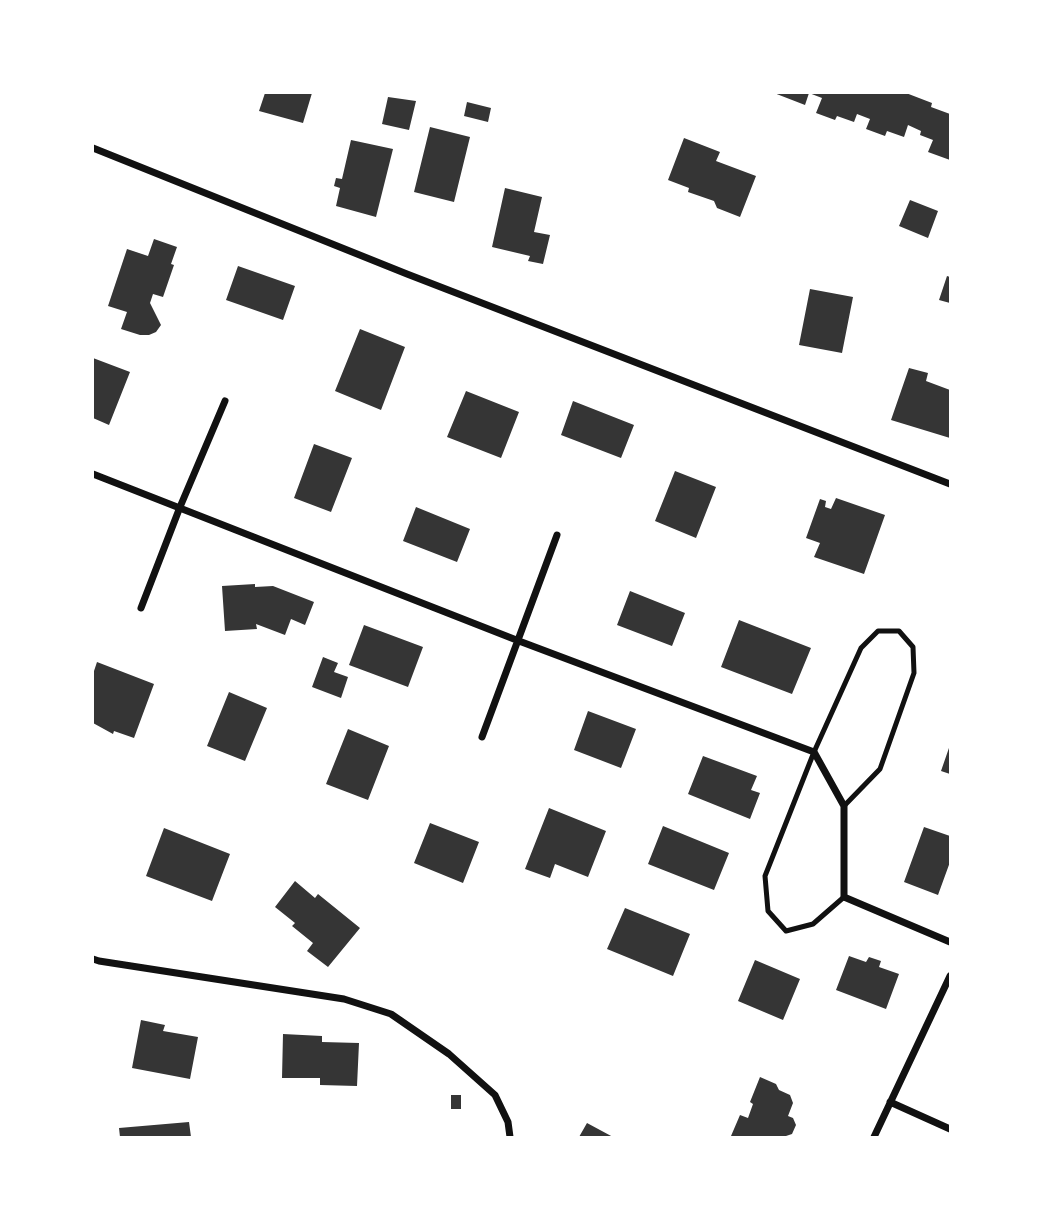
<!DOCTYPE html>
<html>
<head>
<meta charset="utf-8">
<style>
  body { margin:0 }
  #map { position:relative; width:1043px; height:1230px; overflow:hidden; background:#fff; font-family:"Alegreya Sans",sans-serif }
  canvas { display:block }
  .frame { position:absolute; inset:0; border:94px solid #fff; pointer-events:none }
</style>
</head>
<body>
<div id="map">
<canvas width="1043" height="1230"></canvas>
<div class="frame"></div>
</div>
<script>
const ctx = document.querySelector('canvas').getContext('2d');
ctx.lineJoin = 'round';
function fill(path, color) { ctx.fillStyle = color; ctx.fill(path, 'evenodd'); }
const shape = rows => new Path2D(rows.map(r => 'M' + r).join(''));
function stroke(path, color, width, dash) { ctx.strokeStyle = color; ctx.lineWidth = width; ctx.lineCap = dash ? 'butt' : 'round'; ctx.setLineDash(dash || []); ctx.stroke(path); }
fill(shape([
  [265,93,312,93,303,123,259,111],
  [774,93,809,93,805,105],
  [809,93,906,93,932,103,931,107,950,114,950,160,928,152,933,140,920,135,921,131,908,125,904,137,887,131,885,136,866,129,870,119,857,114,854,122,837,116,835,120,816,113,822,98],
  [388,97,416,101,409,130,382,124],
  [467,102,491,108,488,122,464,116],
  [430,127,470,137,454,202,414,192],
  [684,138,720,152,716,161,756,176,740,217,717,208,714,201,688,192,689,188,668,180],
  [351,140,393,149,376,217,336,206,340,188,334,186,336,178,342,179],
  [505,188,542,197,534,232,550,235,543,264,528,261,530,256,492,247],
  [910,200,938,211,928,238,899,226],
  [154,239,177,247,171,264,174,265,163,297,153,294,150,303,161,325,156,332,149,335,140,335,121,329,127,312,108,306,127,249,148,256],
  [238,266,295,286,283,320,226,300],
  [947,276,950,277,950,303,939,300],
  [810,289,853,297,842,353,799,345],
  [360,329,405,347,381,410,335,391],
  [93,358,130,372,109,425,93,418],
  [909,368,928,373,926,381,950,390,950,438,891,420],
  [466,391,519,412,501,458,447,437],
  [573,401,634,425,621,458,561,435],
  [314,444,352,458,331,512,294,498],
  [675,471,716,487,696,538,655,521],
  [836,498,885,515,864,574,814,557,820,543,806,538,820,499,826,501,825,507,831,509],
  [416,507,470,529,457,562,403,541],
  [255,584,255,587,273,586,314,602,305,625,291,619,285,635,256,624,257,629,225,631,222,586],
  [630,591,685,613,672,646,617,625],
  [739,620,811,648,792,694,721,667],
  [364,625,423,647,408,687,349,665],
  [323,657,338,663,334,672,348,677,341,698,312,687],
  [97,662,154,684,134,738,114,731,113,734,93,723,93,674],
  [229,692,267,708,245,761,207,746],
  [588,711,636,729,621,768,574,750],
  [348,729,389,746,368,800,326,784],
  [950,745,950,774,941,771],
  [703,756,757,776,751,790,760,793,750,819,688,794],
  [549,808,606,831,588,877,555,864,550,878,525,869],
  [430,823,479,842,463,883,414,863],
  [663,826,729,853,714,890,648,864],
  [924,827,950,836,950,862,938,895,904,882],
  [164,828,230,854,212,901,146,876],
  [295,881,315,898,318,894,360,928,328,967,307,951,313,943,292,926,295,923,275,907],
  [625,908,690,934,673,976,607,949],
  [849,956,866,962,869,957,881,961,879,967,899,974,886,1009,836,990],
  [755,960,800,979,783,1020,738,1001],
  [141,1020,165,1025,163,1031,198,1037,190,1079,132,1068],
  [283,1034,322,1036,322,1042,359,1043,357,1086,320,1085,320,1078,282,1078],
  [760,1077,776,1084,779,1090,790,1095,793,1103,788,1116,793,1118,796,1125,792,1134,783,1137,731,1136,740,1115,748,1118,753,1104,750,1102],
  [451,1095,461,1095,461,1109,451,1109],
  [189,1122,191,1137,120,1137,119,1128],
  [587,1123,613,1137,579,1137]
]), '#353535');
stroke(shape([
  [844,806,880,769,914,673,913,647,899,631,878,631,861,648,814,752,765,876,768,911,786,931,813,924,844,897]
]), '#111', 5);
stroke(shape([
  [93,148,407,274,950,484],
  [93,474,519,641,814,752,844,806,844,897,950,942],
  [141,608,180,507,225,401],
  [482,737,557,535],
  [93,959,99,961,344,999,391,1014,449,1054,495,1095,508,1122,510,1137],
  [890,1102,950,1129],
  [874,1137,950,976]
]), '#111', 7);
</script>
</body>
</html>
